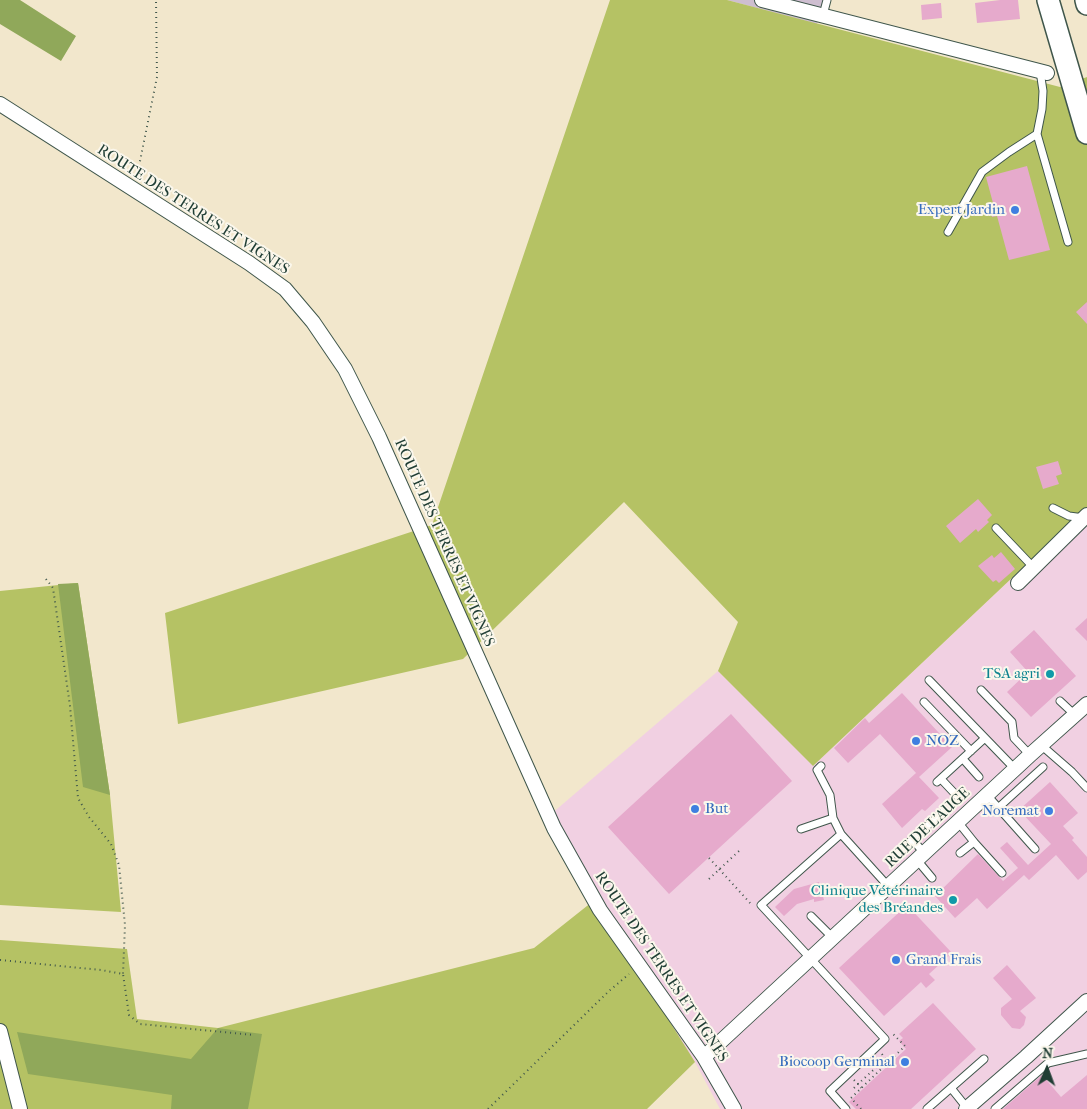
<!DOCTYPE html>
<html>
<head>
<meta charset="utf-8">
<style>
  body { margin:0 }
  #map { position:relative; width:1087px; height:1109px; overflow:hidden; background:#f2e7cc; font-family:"IM FELL French Canon",serif }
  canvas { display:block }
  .north { position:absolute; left:1022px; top:1044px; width:50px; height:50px; -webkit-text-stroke:4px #fbf7ec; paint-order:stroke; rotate:2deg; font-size:14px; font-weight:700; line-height:20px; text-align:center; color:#1f3d34 }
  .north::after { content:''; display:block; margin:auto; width:18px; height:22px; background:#1f3d34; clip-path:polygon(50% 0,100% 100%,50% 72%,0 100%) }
</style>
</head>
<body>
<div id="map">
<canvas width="1087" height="1109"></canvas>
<div class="north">N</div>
</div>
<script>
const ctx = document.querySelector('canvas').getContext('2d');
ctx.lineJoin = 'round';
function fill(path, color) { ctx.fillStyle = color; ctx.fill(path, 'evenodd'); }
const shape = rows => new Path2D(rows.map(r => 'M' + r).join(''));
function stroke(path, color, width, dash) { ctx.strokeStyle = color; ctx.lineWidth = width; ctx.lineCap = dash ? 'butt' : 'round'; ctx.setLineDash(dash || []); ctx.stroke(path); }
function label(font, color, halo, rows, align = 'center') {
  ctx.font = font + ' "IM FELL French Canon",serif'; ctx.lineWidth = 4; ctx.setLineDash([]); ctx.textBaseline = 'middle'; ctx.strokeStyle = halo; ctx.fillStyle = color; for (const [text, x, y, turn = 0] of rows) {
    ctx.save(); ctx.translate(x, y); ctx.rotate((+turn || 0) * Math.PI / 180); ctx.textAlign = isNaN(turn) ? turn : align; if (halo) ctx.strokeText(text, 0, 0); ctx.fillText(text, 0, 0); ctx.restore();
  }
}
fill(shape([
  [1087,507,1087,1109,720,1109,695,1062,592,902,543,821,718,671,814,765]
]), '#f1d0e2');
fill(shape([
  [727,0,824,0,817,24]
]), '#cebed0');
fill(shape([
  [610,0,727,0,1060,87,1087,77,1087,507,813,766,718,671,738,622,624,502,463,659,178,724,165,613,432,525],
  [78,583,110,795,121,912,0,905,0,591],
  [592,902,600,910,695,1062,647,1109,0,1109,0,940,127,949,137,1019,218,1028,534,948]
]), '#b5c264');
fill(shape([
  [0,0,20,0,76,36,61,61,0,24],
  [78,583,110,795,83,787,58,584],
  [218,1028,262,1034,248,1109,171,1109,172,1095,28,1074,17,1032,191,1059]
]), '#90a85a');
fill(shape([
  [1000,0,1018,0,1020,19,977,23,975,3],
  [941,3,942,18,922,20,921,5],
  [1027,166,1050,250,1009,260,997,216,992,217,989,204,993,203,986,177],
  [1087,302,1087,324,1076,312],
  [1058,461,1062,474,1056,476,1059,484,1043,489,1036,467],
  [978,499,992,515,987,520,989,522,978,532,976,529,960,543,946,526],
  [1001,552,1015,569,999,583,996,580,993,582,978,566,992,555,994,558],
  [1087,618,1087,641,1075,629],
  [1034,630,1076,676,1031,717,1007,692,1028,672,1010,652],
  [902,693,952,747,919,777,939,798,925,811,922,809,902,828,882,804,916,773,917,774,880,734,848,763,834,748,865,718,869,723],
  [731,714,792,781,669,894,608,827],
  [1050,782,1078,813,1063,826,1074,838,1072,840,1087,857,1087,872,1078,880,1056,855,1029,880,1024,875,987,909,977,898,955,918,935,896,978,854,1003,881,1018,868,1000,848,1007,842,1028,865,1051,844,1019,810],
  [819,882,824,900,814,902,814,899,797,904,784,916,775,907,794,889],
  [907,905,952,953,929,974,935,980,926,988,921,982,884,1016,839,968],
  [1007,965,1036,998,1020,1011,1026,1017,1024,1025,1020,1029,1012,1028,1001,1015,1001,1008,1012,999,993,978],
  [933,1003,976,1049,911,1109,856,1109,849,1102,906,1049,899,1041,903,1038,899,1034],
  [1042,1075,1061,1097,1087,1075,1087,1109,1003,1109]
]), '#e6aacc');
const service = shape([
  [823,15,827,0],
  [1040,71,1043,91,1042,109,1037,134,1068,242],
  [948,232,982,172,1009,152,1037,134],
  [1053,508,1069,516,1084,518],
  [996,528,1034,568],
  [929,680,1015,769],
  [981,690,1012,722,1014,738,1030,755],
  [1060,701,1075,715],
  [924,702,971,751],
  [1041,745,1072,772,1087,788],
  [963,759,979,777],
  [821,766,817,770,830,795,833,818,841,834,888,886],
  [941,779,958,797],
  [937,782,985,738],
  [987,795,1035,849],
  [998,808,1043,767],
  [958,822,974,842,960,853],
  [801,829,833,818],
  [841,834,761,905,885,1039,830,1091,846,1109],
  [912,839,924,853],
  [974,842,1002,873],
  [896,854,944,811],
  [917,860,932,878],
  [811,916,833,938],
  [951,1088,967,1108],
  [927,1109,984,1059],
  [995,1109,1048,1063,1087,1054]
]);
const minor = shape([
  [762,0,1047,73],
  [0,104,249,263,285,289,313,322,345,369,379,437,554,828,600,910,704,1057,734,1109],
  [1018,583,1087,515],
  [0,1031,20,1109],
  [704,1057,1030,755,1087,704],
  [966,1109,1026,1057,1087,1001]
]);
const primary = shape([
  [1048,0,1087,133],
  [1086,0,1087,4]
]);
stroke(service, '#3f564b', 9);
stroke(minor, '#3f564b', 16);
stroke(primary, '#3f564b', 24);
stroke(shape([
  [137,176,157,77,156,0],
  [46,579,53,588,70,706,78,798,89,817,111,844,119,865,125,925,123,974],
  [709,858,751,904],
  [709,879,740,850],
  [0,960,101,970,123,974,129,1015,140,1024,254,1035],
  [882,1054,888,1062],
  [854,1080,858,1084,882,1062,888,1062],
  [854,1088,858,1084,861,1088],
  [488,1109,609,991,629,974],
  [861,1109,851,1098,905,1046,892,1033]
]), '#3f564b', 2, [1, 4]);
stroke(service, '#fff', 7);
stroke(minor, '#fff', 14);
stroke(primary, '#fff', 21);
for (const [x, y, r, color] of [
  [1015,210,5,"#3f7fe0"],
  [1050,674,5,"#0f9aa8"],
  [916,741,5,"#3f7fe0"],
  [695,809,5,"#3f7fe0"],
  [1049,811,5,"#3f7fe0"],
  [953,900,5,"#0f9aa8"],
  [896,960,5,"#3f7fe0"],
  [905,1062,5,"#3f7fe0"]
]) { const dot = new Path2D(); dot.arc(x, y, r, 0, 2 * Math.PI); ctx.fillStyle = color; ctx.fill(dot); stroke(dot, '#fbf7ec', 2); }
label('15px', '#1f3d34', '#fbf7ec', [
  ["ROUTE DES TERRES ET VIGNES",193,210,33],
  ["ROUTE DES TERRES ET VIGNES",444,543,66],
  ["RUE DE L'AUGE",928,828,-43],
  ["ROUTE DES TERRES ET VIGNES",661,967,56]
]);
label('15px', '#366cbe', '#fbf7ec', [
  ["Expert Jardin",1005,210],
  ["NOZ",926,741,"left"],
  ["But",705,809,"left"],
  ["Noremat",1039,811],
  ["Grand Frais",906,960,"left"],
  ["Biocoop Germinal",895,1062]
], 'right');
label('15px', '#0d838f', '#fbf7ec', [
  ["TSA agri",1040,674],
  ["Clinique Vétérinaire",943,891],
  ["des Bréandes",943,908]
], 'right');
</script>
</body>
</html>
